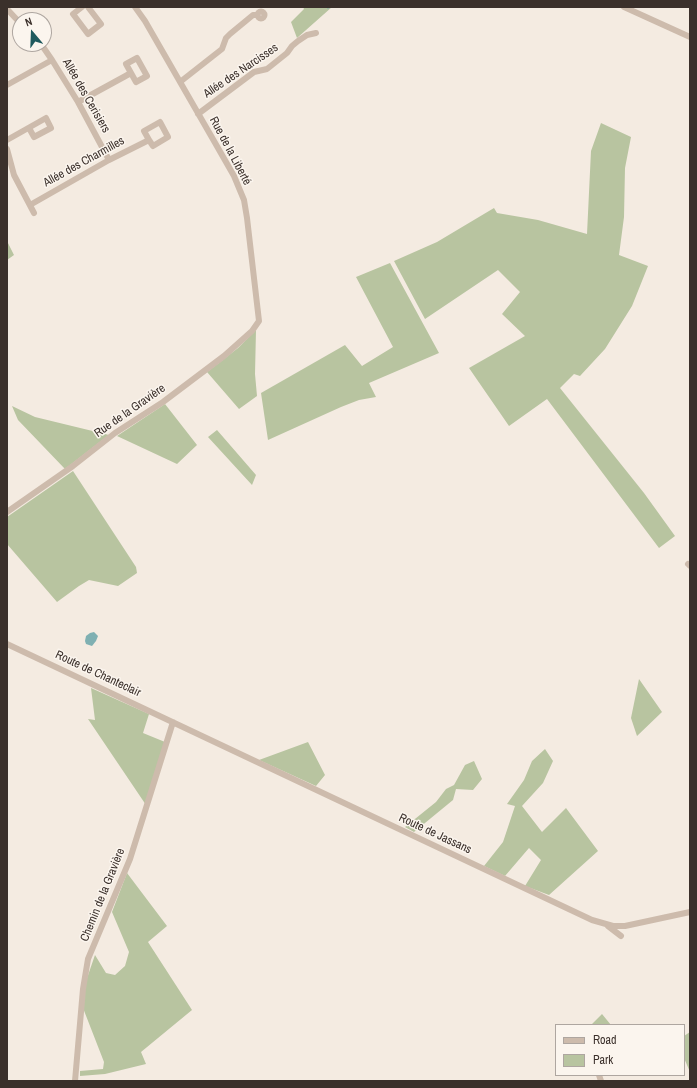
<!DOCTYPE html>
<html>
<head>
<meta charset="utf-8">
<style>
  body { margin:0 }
  #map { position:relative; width:697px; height:1088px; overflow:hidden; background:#f4ebe1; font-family:"Archivo Narrow",sans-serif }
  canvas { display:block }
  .frame { position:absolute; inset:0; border:8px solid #3b302b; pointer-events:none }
  .legend { position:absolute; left:555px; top:1024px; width:130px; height:52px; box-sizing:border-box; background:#fbf5ee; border:1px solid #aea6a0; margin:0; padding:5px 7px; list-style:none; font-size:12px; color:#3b302b }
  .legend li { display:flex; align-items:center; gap:8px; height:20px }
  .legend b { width:20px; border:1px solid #aea6a0 }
  .north { position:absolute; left:12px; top:12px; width:40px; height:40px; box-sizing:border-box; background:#fbf5ee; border:1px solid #aea6a0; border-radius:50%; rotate:341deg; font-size:11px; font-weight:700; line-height:16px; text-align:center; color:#3b302b }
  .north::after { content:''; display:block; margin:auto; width:14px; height:18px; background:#1f5a5e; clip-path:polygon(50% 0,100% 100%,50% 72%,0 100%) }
</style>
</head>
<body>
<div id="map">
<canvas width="697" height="1088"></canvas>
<div class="frame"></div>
<ul class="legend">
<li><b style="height:5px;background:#cdbbac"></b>Road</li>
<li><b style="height:11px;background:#b8c4a0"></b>Park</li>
</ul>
<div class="north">N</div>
</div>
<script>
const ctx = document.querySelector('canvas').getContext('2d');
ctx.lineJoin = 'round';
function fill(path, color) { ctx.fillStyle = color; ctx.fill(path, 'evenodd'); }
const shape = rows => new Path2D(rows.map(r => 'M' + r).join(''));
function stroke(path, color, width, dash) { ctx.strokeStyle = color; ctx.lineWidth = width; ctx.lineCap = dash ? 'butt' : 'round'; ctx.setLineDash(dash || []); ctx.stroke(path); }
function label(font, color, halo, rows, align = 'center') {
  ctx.font = font + ' "Archivo Narrow",sans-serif'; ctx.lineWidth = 3; ctx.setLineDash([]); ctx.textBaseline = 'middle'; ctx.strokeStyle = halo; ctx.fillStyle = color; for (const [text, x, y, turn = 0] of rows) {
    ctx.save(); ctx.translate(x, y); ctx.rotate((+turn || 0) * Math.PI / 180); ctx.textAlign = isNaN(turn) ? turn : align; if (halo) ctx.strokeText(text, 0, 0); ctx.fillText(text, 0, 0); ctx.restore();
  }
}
fill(shape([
  [303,7,332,7,297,38,291,22,304,9],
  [601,123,631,137,625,168,624,217,619,255,648,266,632,306,605,349,580,376,574,374,560,388,644,493,675,536,659,548,547,399,509,426,469,368,525,336,502,314,520,292,498,270,425,319,394,261,437,242,494,208,497,213,538,220,587,234,591,151],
  [7,241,14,255,7,260],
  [390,263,439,353,369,383,376,397,359,400,341,407,268,440,261,393,345,345,362,366,393,347,356,277],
  [256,330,255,374,257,396,239,409,207,372,238,348],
  [165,404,197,445,177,464,117,436],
  [12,406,35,417,109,435,65,469,18,420],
  [217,430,256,475,252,485,208,437],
  [73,471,136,567,137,573,118,586,89,580,79,586,57,602,7,544,7,517],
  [639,679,662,712,637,736,631,718],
  [91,688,149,714,143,733,165,742,146,805,88,719,95,720],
  [308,742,325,775,316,786,259,760],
  [545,749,553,761,543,783,522,806,542,832,566,808,598,851,549,895,525,886,541,860,529,848,505,876,484,866,503,842,515,806,507,804,524,780,532,761],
  [474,761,482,779,473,790,456,789,453,800,414,832,405,827,436,802,446,789,454,785,465,765],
  [127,873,167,926,148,942,192,1010,141,1052,146,1064,105,1074,80,1076,80,1071,103,1069,104,1062,83,1008,86,981,95,955,106,973,115,975,125,966,129,952,112,912],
  [602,1014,611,1025,591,1025],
  [690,1032,690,1072,684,1058,684,1036]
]), '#b8c4a0');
fill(shape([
  [94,632,98,636,96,641,92,646,86,644,85,641,86,636,90,633]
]), '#7fb0b2');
stroke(shape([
  [327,7,328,8]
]), '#7fb0b2', 1.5);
stroke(shape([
  [82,7,73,14,88,34,101,24,88,7],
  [624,7,690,37],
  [7,9,20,23],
  '257.5 15a3.5 3.5 0 1 1 7 0a3.5 3.5 0 1 1-7 0Z',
  [41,44,52,60,78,102,109,160],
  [180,82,222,49,226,38,230,34,253,15,257,15],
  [7,85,52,60],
  [78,102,131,73,136,82,147,76,137,58,126,64,131,73],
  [198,114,254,72,267,69,287,53,292,46,298,41,307,35,316,33],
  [7,140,46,118,51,128,34,137,29,128],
  [7,149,14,175,34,213],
  [30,205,109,160,149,140,144,131,160,122,168,137,153,146,149,140],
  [7,512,73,466,115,433,163,402,224,356,252,331,259,321,247,218,244,200,234,176,214,141,145,21,135,7],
  [688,564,690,566],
  [7,644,592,920,613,926,625,926,690,912],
  [608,926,621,936],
  [599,1075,601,1081],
  [75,1081,83,989,88,959,130,859,173,722]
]), '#cdbbac', 6);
label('12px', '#3b302b', '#fbf5ee', [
  ["Allée des Narcisses",241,71,-34],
  ["Allée des Cerisiers",86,96,60],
  ["Rue de la Liberté",230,151,62],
  ["Allée des Charmilles",84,162,-29],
  ["Rue de la Gravière",130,411,-35],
  ["Route de Chanteclair",98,674,25],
  ["Route de Jassans",435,834,25],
  ["Chemin de la Gravière",103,895,-68]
]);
</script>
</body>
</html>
